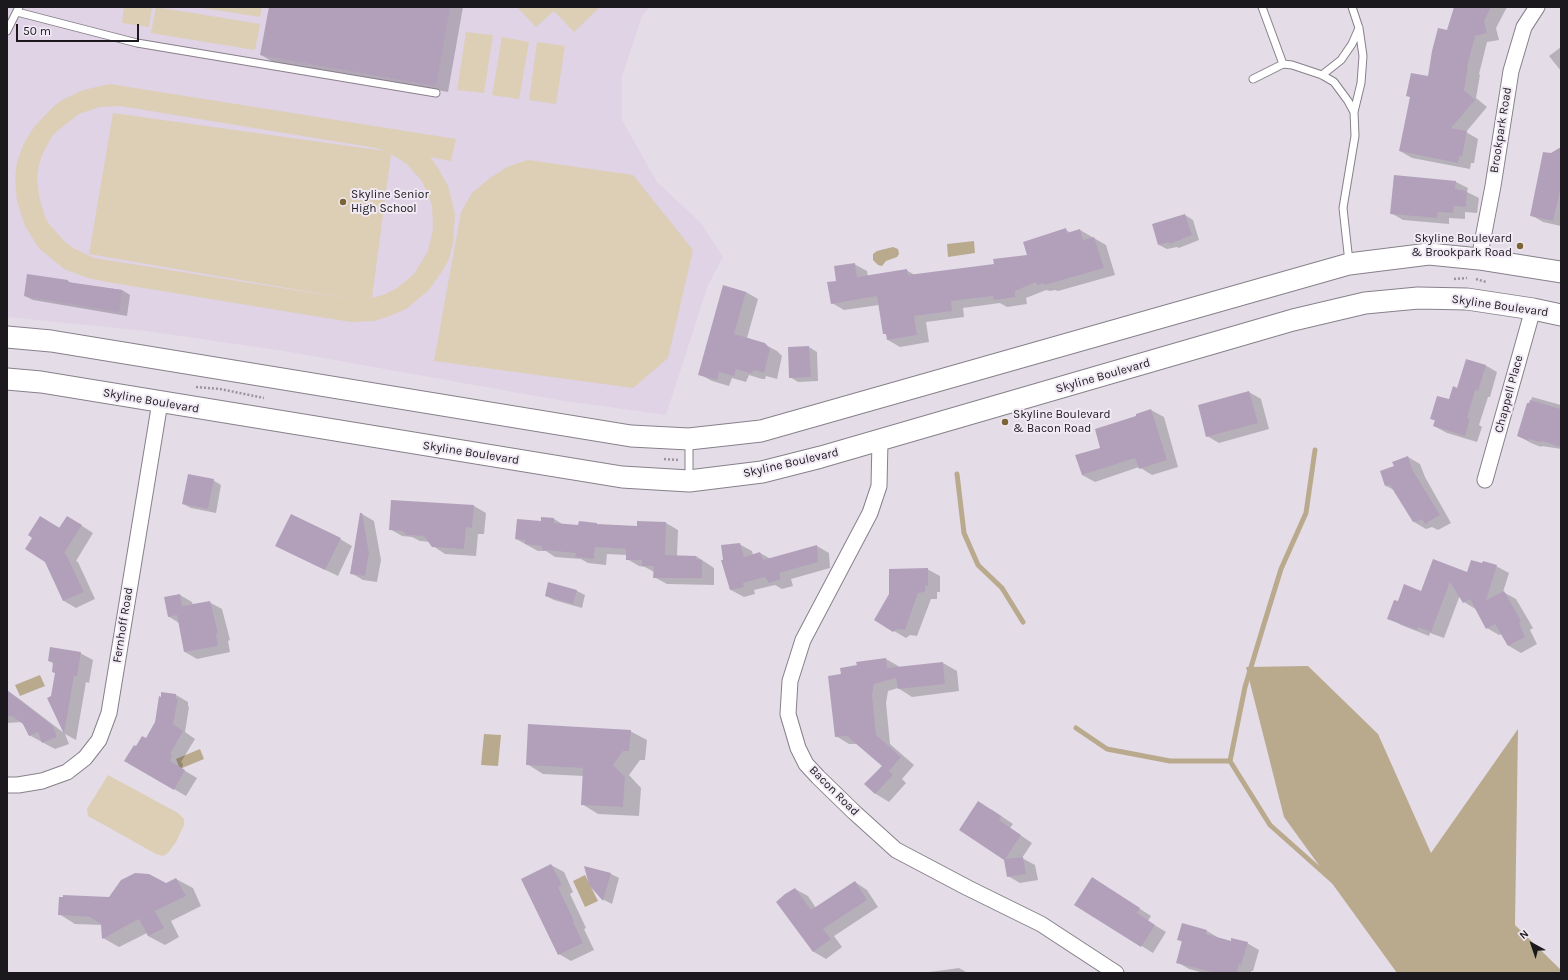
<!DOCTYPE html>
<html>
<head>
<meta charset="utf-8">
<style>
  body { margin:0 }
  #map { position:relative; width:1568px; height:980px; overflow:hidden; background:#e4dde8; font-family:Karla,sans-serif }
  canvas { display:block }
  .frame { position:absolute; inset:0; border:8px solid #1b191d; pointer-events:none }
  .north { position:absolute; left:1512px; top:924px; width:40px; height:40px; -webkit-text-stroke:3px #f1eaf5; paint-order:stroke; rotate:320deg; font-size:11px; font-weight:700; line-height:16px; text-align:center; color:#1b191d }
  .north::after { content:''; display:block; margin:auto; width:14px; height:18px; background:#1b191d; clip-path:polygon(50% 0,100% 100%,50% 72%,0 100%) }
  .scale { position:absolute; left:16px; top:24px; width:123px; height:18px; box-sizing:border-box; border:2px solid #1b191d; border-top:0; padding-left:5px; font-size:12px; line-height:14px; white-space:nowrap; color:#1b191d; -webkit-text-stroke:3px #f1eaf5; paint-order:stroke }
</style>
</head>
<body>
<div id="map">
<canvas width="1568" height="980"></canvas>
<div class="frame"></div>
<div class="north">N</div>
<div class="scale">50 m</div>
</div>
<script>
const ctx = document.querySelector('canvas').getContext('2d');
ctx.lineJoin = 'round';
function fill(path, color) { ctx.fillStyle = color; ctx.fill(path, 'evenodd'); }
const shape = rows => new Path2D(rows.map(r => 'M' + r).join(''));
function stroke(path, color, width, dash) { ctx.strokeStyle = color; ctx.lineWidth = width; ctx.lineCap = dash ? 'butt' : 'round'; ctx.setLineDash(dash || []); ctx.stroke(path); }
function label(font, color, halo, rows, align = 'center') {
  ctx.font = font + ' Karla,sans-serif'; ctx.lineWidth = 4; ctx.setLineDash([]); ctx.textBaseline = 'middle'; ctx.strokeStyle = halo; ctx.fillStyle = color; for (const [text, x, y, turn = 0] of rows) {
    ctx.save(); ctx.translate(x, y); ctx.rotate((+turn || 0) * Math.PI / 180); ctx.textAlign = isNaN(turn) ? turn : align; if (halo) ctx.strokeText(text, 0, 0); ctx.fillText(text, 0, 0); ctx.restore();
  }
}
fill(shape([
  [7,7,650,7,642,16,622,76,622,120,657,182,701,223,723,257,708,285,666,415,558,400,284,351,146,331,7,317]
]), '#dfd3e5');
fill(shape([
  [124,7,152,7,149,27,122,23],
  [156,7,260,24,255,50,151,33],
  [196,7,262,7,260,17],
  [517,7,600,7,574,32,554,11,536,27],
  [466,32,493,35,484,93,457,90],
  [502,37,529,42,519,99,492,95],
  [537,42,565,46,556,104,529,100],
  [110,84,456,139,451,161,430,157,438,168,448,186,455,214,453,243,449,259,443,270,428,291,406,309,390,316,374,321,351,322,107,282,88,278,64,269,47,255,38,247,25,226,17,201,15,179,17,162,24,143,34,127,54,106,62,100,83,90],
  [120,106,376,148,385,151,113,113,89,254,357,300,94,258,73,248,64,241,49,224,45,217,39,196,37,177,39,165,42,155,51,138,57,131,79,114,100,107],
  [391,154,407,164,421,180,425,188,432,205,433,229,428,251,414,274,397,288,383,295,372,298],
  [528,160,633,175,693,250,668,358,633,388,434,361,461,212,472,193,490,178,509,166],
  [108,775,178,813,184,819,184,825,176,842,168,853,163,856,156,854,88,816,87,809]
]), '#ddcfb6');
fill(shape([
  [1308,666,1378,734,1431,853,1518,729,1515,925,1561,970,1561,973,1397,973,1284,817,1246,667]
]), '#b9a98d');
fill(shape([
  [974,241,975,253,948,257,947,244],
  [893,247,898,249,899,254,897,257,886,261,882,266,878,265,873,260,873,254,877,251],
  [40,675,45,686,20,696,15,685],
  [484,734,501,735,498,766,481,765],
  [200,749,204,759,182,768,179,767,176,759],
  [585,875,598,901,585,907,573,881]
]), '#b9aa8e');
fill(shape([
  [270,7,463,7,448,92,273,62,261,55],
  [1455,7,1507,7,1496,28,1499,40,1487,42,1479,74,1480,75,1476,98,1487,107,1466,132,1478,139,1474,163,1471,163,1470,169,1412,158,1400,151,1448,32],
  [1561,47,1561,71,1549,56],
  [1561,151,1561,226,1543,222,1531,215,1551,154],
  [1395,177,1456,182,1468,188,1467,192,1479,198,1477,213,1465,212,1465,219,1449,218,1449,224,1403,220,1391,213],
  [1185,215,1193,220,1199,240,1179,248,1177,247,1167,249,1159,245],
  [1066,230,1071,233,1080,230,1106,245,1115,275,1058,291,1055,290,1050,291,1046,290,1026,298,1027,304,1007,307,1000,303,963,308,964,317,926,322,929,342,900,347,888,340,887,335,884,333,879,305,844,310,832,303,837,282,854,264,867,271,868,277,906,270,915,275,995,265,1029,256],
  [68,281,71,283,122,290,130,295,127,316,33,300,25,296],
  [724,286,746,292,758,299,747,338,764,344,777,351,782,356,777,379,766,376,765,379,762,379,749,375,746,382,732,378,729,386,712,381,699,374],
  [809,347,817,352,818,381,798,382,790,377,789,348],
  [1485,365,1497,372,1490,397,1488,397,1479,425,1482,427,1477,442,1447,433,1434,426,1436,421,1431,419,1449,401,1458,389],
  [1249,392,1261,399,1269,429,1219,443,1207,436],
  [1532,397,1561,405,1561,449,1542,446,1541,447,1531,443,1519,436],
  [1151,410,1164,417,1178,467,1152,475,1139,467,1095,482,1082,475,1102,448,1137,417],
  [1408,457,1420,464,1425,477,1451,523,1438,530,1432,527,1426,529,1414,522,1394,490,1386,486],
  [213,480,221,485,216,513,191,508,183,504],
  [474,506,486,513,484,534,478,534,476,556,445,554,433,546,430,542,420,541,412,537,402,536,390,529],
  [362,514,374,521,381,560,377,582,363,580,351,573],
  [41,517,60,528,79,524,93,533,76,561,78,562,95,599,76,608,64,601,34,538],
  [554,519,564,525,579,526,580,522,599,525,638,527,666,523,678,530,677,556,696,556,714,568,714,585,667,584,654,577,654,572,645,567,639,566,627,559,627,555,607,554,606,565,588,563,581,559,555,557,546,551,538,551,516,539,542,522],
  [340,539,352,546,338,576,276,546],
  [739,544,752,551,753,555,760,553,771,559,817,546,829,553,830,568,791,579,793,586,782,589,775,585,754,590,755,594,744,597,731,590,722,561],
  [1483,564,1496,566,1509,573,1503,592,1516,599,1533,628,1530,630,1537,644,1521,653,1509,646,1502,634,1499,635,1487,628,1477,610,1464,602,1460,595,1444,638,1430,633,1429,636,1401,625,1389,618,1398,603,1468,573],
  [927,569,940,576,940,592,937,592,937,599,931,599,917,636,910,635,906,638,894,631],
  [549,583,577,591,585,595,582,608,554,600,546,596],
  [180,595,192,602,193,605,209,602,222,609,230,640,228,641,230,652,197,659,185,652,179,623,168,616],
  [80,653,93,660,89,683,86,682,76,740,65,734,69,744,55,749,29,735,22,722,7,723,7,691,18,698,64,733,49,698,52,697,56,673,54,664,49,661],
  [886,659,900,667,943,663,957,671,959,691,912,697,898,688,888,691,886,703,890,744,914,765,902,779,906,783,889,802,876,794,866,784,883,765,858,744,849,744,836,736,842,675],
  [162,694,176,695,188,702,188,706,189,707,185,732,195,739,181,762,183,764,182,769,197,778,186,796,126,761,137,747,146,739,156,722],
  [630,731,647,740,645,760,640,760,629,775,641,788,639,816,598,814,582,804,584,776,543,774,527,764],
  [991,809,1013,824,1010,828,1032,843,1022,858,1035,865,1038,880,1020,883,1008,876,1005,859],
  [551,865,564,872,573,892,570,894,586,928,584,929,594,950,571,961,559,954],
  [611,874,619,878,612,904,604,900,590,885],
  [176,879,193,888,201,906,171,921,179,937,165,945,148,936,147,933,119,947,103,938,102,925,75,924,59,914,110,898,166,884],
  [855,882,867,890,878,907,834,936,842,947,826,959,814,952,778,902,795,889,808,896,816,908],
  [1103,885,1151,916,1148,921,1166,932,1153,953,1076,905],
  [1183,924,1207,931,1219,938,1231,942,1247,943,1259,950,1253,971,1251,971,1251,973,1204,973,1189,969,1177,962,1182,942,1178,939],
  [959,968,968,973,922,973]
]), '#0003');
stroke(shape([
  [957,474,964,533,978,565,1002,588,1023,622],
  [1076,728,1107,749,1170,761,1230,761,1270,825,1380,923,1456,973],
  [1230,761,1245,687,1264,624,1281,569,1306,513,1315,450],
  [1427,954,1435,940,1429,920,1458,888,1467,852,1485,820,1488,796]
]), '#b9aa8e', 5);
fill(shape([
  [269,7,450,7,436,86,260,55],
  [1454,7,1491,7,1484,21,1487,33,1475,36,1467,67,1468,67,1464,90,1475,100,1451,128,1467,131,1462,157,1459,156,1458,163,1399,151,1410,97,1406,96,1411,73,1428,76,1432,51,1438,28,1447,30],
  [1561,147,1561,186,1553,221,1530,216,1543,152,1551,153],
  [1394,175,1456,181,1455,189,1467,191,1466,207,1454,206,1453,213,1438,212,1437,218,1390,214],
  [1185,214,1192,235,1170,244,1169,242,1158,245,1152,224],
  [1066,228,1067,233,1080,229,1083,240,1094,237,1104,268,1045,285,1044,283,1037,285,1036,282,1015,291,1015,297,994,300,993,296,951,301,952,311,914,316,917,335,887,340,886,334,883,334,877,296,831,304,827,282,836,281,834,266,855,263,857,277,907,269,908,275,994,264,993,259,1027,255,1023,242],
  [27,274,68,280,68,282,122,290,119,312,24,296],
  [723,285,746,292,734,334,765,343,770,349,764,373,754,370,752,373,749,373,736,369,734,376,719,372,717,380,698,375],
  [809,346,811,377,789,378,788,347],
  [1466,359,1486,365,1478,391,1475,390,1467,418,1470,419,1465,436,1433,426,1435,420,1430,419,1437,396,1449,399,1453,386,1457,388],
  [1249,391,1258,423,1206,437,1198,405],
  [1530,400,1561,409,1561,447,1542,441,1539,442,1529,439,1529,441,1517,436,1527,403,1529,403],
  [1151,409,1167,460,1139,469,1135,458,1082,475,1075,455,1100,448,1095,429,1136,416,1136,414],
  [1408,456,1412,469,1440,515,1425,524,1422,519,1417,522,1416,521,1413,522,1390,485,1385,486,1380,471,1394,466,1392,462],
  [188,474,214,479,208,509,182,504],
  [391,500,474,505,472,528,466,527,464,549,432,547,424,536,406,535,403,531,389,530],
  [360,513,362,513,369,553,365,576,350,574],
  [291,514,341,538,325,570,275,546],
  [40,516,59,528,67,516,82,525,64,553,66,554,84,592,63,601,45,562,25,549,32,538,28,535],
  [541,517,554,518,554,523,578,525,579,521,597,523,597,524,637,526,637,521,666,522,665,555,696,556,696,559,702,560,702,578,653,578,654,566,642,566,642,560,626,560,626,549,595,547,594,559,575,557,576,553,542,550,542,546,525,544,525,540,515,539,517,519,541,521],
  [740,543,744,557,760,552,763,560,817,545,818,562,779,573,781,579,769,583,765,577,743,583,744,587,730,590,721,560,723,560,721,545],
  [1433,559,1467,572,1471,560,1482,563,1483,561,1497,565,1486,600,1504,591,1521,621,1519,623,1525,637,1508,646,1495,624,1486,629,1470,599,1463,603,1450,582,1431,632,1418,627,1417,630,1387,619,1394,600,1398,601,1404,584,1421,591],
  [928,568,928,586,925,585,925,592,918,593,905,630,897,629,893,632,874,620,889,594,889,569],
  [548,582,577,590,573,604,545,596],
  [180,594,182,606,210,601,218,633,216,634,218,646,184,652,177,615,168,617,164,597],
  [50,647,81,652,77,676,74,676,64,734,47,698,51,696,55,673,52,672,53,662,48,661],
  [886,658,887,668,943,662,945,684,898,689,896,678,874,684,872,695,876,735,901,757,889,771,893,775,875,794,864,784,882,766,847,736,835,737,828,676,841,674,840,668,857,665,856,662],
  [7,690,53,726,57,737,42,743,38,732,29,736,23,724,12,716,7,716],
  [161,692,176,694,176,699,178,699,173,724,183,731,170,754,172,756,170,761,185,770,174,790,124,761,134,745,136,746,142,736,146,738,155,722,159,696,161,697],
  [528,724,631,730,629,751,623,751,613,765,625,777,623,807,581,805,583,768,526,765],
  [978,801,1001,816,999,820,1021,835,1005,859,1023,857,1026,874,1007,877,1004,860,959,830],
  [551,864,562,885,558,887,574,921,573,922,583,943,558,955,521,879],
  [584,866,611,873,603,901,589,885],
  [135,873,149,874,166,883,176,878,186,896,155,911,164,928,148,936,139,919,102,939,101,924,90,917,58,915,59,897,63,897,63,895,109,897,121,880],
  [1092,877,1140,908,1137,913,1155,925,1141,947,1074,905],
  [855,881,867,900,823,929,831,939,813,952,776,902,785,894,795,888,811,910],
  [1182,923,1207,930,1206,934,1231,941,1231,938,1248,942,1241,965,1239,964,1237,973,1216,973,1176,963,1182,941,1177,940]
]), '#b2a0ba');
const lane = shape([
  [1262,7,1283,64],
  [17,12,137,43,436,93],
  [7,31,19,7],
  [1322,75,1341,60,1352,44,1359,28],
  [1253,79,1283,64,1292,65,1322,75,1334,82,1348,101,1354,112],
  [1349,262,1343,208,1355,136,1354,112,1361,83,1363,56,1359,28,1352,7],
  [689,478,689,441]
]);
const street = shape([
  [1479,259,1493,186,1511,71,1524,27,1537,7],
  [880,441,879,486,870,513,803,640,790,681,788,714,798,748,806,764,818,777,854,812,896,850,968,888,1041,924,1116,973],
  [1485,480,1533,309],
  [7,785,18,785,42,781,67,772,85,758,99,740,109,713,160,402]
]);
const secondary = shape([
  [7,337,51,341,631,436,689,439,761,431,1349,264,1429,254,1479,259,1561,272],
  [7,379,41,382,622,477,689,481,762,472,821,457,1293,320,1365,303,1418,298,1467,299,1533,309,1561,315]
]);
stroke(lane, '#87808a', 9);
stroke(street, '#87808a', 17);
stroke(secondary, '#87808a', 23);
stroke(shape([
  [1454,279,1467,278],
  [1476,279,1486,282],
  [196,387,220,389,264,398],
  [664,459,679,460]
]), '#9a949d', 2.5, [2, 2]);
stroke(lane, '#fff', 7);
stroke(street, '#fff', 15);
stroke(secondary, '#fff', 21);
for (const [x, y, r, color] of [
  [343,202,4,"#7c6435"],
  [1520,246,4,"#7c6435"],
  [1005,422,4,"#7c6435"]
]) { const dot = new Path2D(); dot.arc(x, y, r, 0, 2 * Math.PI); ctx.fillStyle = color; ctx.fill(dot); stroke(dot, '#f1eaf5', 1.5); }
label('12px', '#1b191d', '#f1eaf5', [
  ["Brookpark Road",1501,130,-81],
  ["Skyline Boulevard",1500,306,8],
  ["Skyline Boulevard",1103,376,-16],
  ["Chappell Place",1509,394,-75],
  ["Skyline Boulevard",151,401,10],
  ["Skyline Boulevard",471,453,9],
  ["Skyline Boulevard",791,463,-13],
  ["Fernhoff Road",123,625,-81],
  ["Bacon Road",834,791,45]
]);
label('12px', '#1b191d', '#f1eaf5', [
  ["Skyline Senior",351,195],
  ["High School",351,209],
  ["Skyline Boulevard",1512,239,"right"],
  ["& Brookpark Road",1512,253,"right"],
  ["Skyline Boulevard",1013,415],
  ["& Bacon Road",1013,429]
], 'left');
</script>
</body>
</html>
